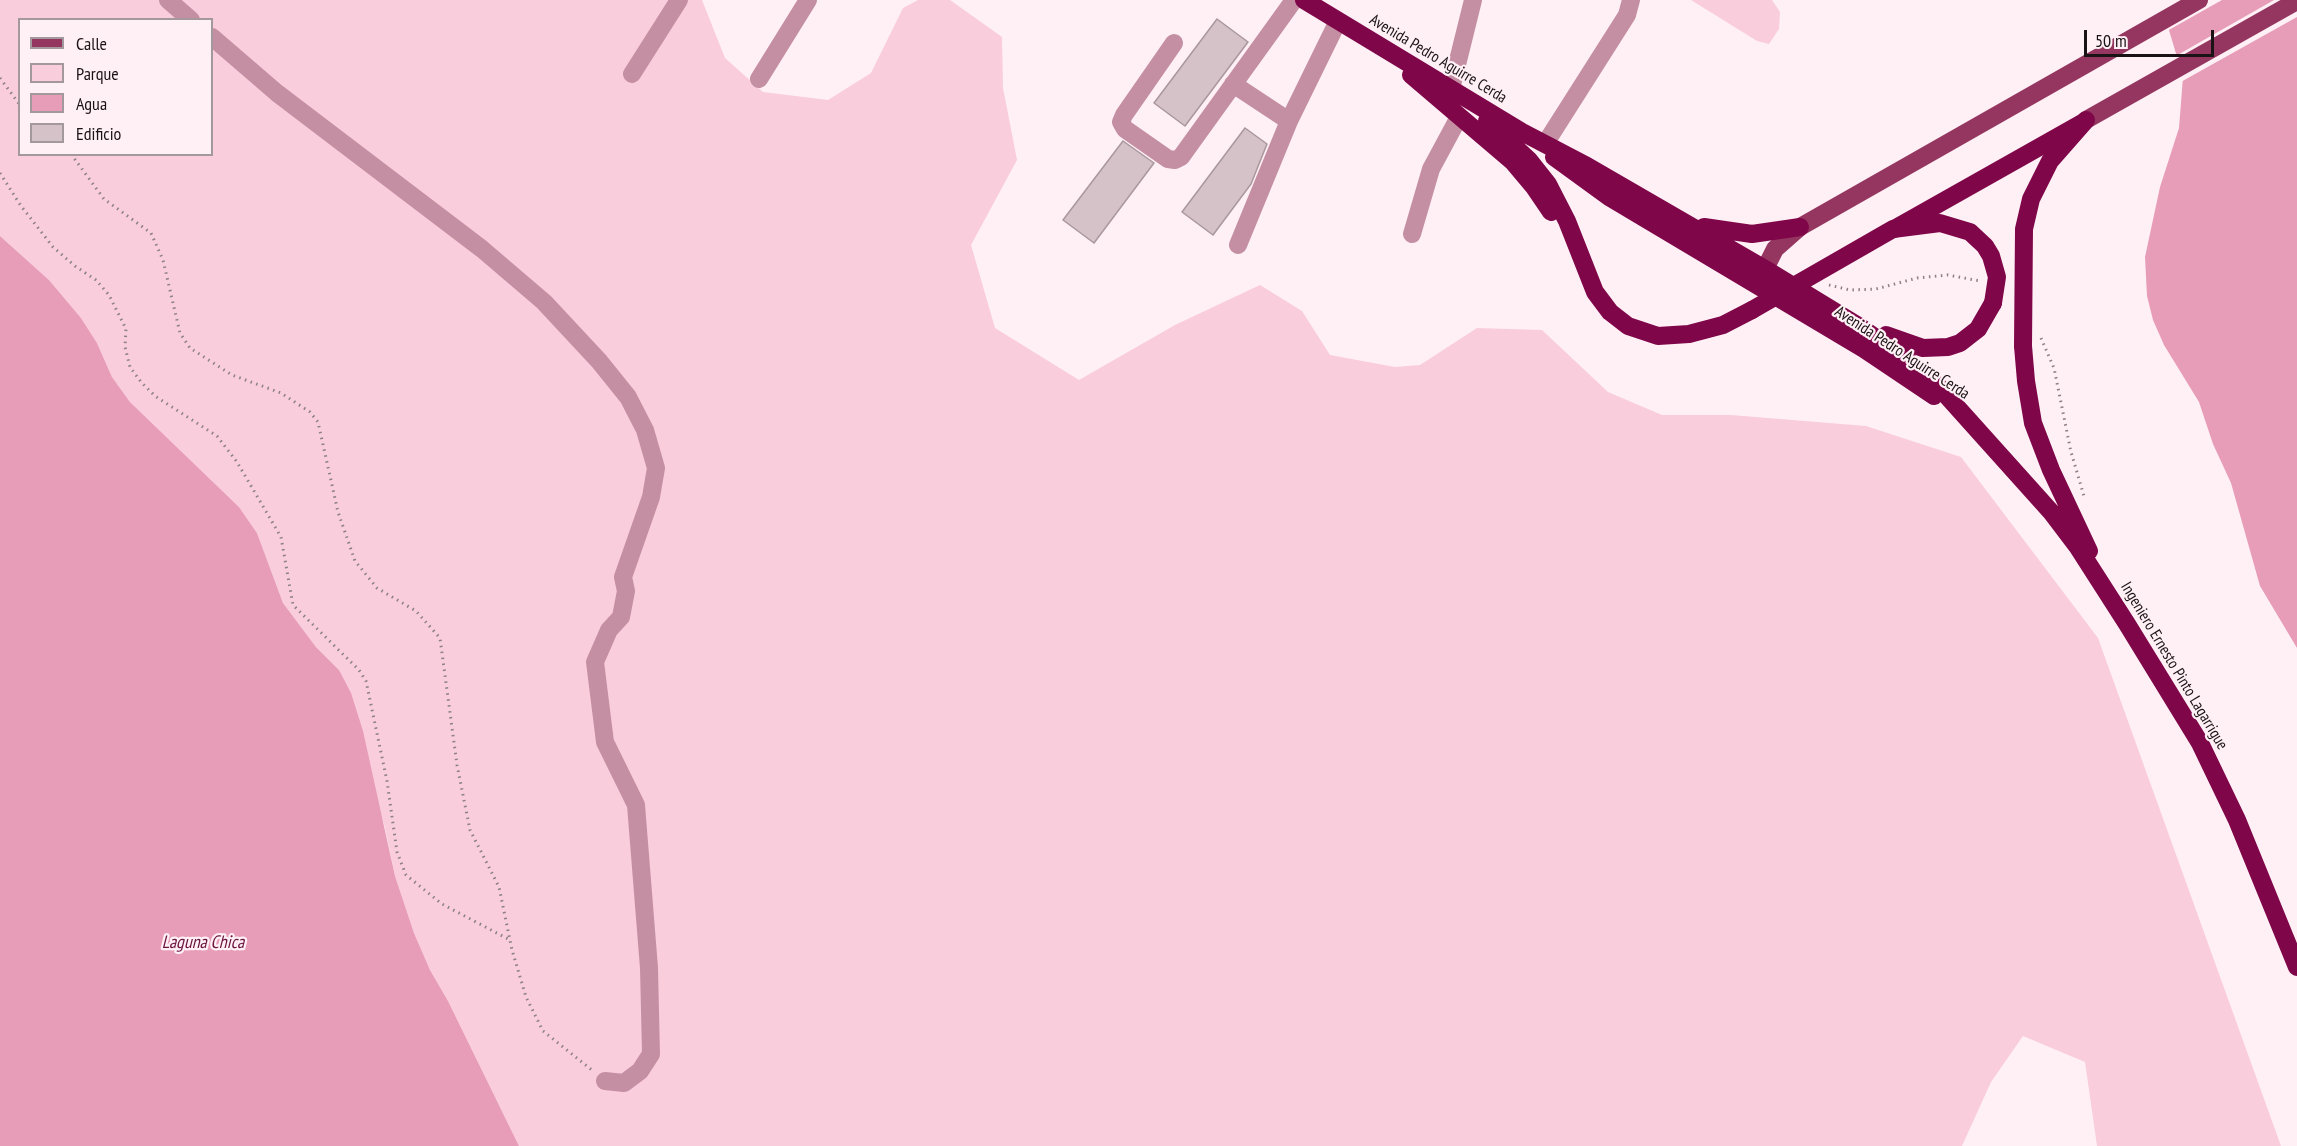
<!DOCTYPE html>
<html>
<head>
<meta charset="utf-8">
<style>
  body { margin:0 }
  #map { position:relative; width:2297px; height:1146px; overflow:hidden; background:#fff0f5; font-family:"PT Sans Narrow",sans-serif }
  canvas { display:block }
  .legend { position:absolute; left:18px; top:18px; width:195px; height:138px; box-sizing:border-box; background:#fff0f5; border:2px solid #a3989b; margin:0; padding:8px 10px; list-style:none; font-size:18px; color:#1a1315 }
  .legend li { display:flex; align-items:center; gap:12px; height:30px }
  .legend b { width:30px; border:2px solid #a3989b }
  .scale { position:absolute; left:2084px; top:30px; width:130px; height:27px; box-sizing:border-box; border:3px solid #1a1315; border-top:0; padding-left:8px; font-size:18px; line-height:21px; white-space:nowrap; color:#1a1315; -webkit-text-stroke:4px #fff0f5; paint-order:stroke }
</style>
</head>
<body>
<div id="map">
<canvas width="2297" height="1146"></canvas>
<ul class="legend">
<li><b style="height:8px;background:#943660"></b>Calle</li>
<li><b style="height:16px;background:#facddc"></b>Parque</li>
<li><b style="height:16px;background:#e79cb8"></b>Agua</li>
<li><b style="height:16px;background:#d4c2c8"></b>Edificio</li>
</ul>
<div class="scale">50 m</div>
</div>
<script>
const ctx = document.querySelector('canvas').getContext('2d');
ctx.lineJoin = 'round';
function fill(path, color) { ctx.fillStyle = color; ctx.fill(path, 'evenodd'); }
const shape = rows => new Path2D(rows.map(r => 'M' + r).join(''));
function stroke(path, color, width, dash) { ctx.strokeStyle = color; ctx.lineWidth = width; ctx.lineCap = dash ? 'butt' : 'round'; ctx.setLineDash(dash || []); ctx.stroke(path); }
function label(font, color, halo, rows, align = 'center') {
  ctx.font = font + ' "PT Sans Narrow",sans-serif'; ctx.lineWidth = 4.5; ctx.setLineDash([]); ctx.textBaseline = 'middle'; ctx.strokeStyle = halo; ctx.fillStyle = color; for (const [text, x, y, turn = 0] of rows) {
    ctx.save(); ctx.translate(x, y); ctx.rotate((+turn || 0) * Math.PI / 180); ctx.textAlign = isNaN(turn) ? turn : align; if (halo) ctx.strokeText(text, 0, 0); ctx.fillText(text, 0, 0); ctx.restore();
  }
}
fill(shape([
  [0,0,702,0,725,58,763,92,828,100,871,73,903,8,918,0,950,0,1002,37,1003,88,1017,160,971,245,995,328,1079,380,1175,325,1260,285,1302,311,1330,355,1395,367,1420,365,1477,328,1542,330,1608,392,1662,415,1731,415,1866,426,1961,457,2098,638,2281,1146,2097,1146,2085,1062,2023,1036,1991,1082,1962,1146,519,1146,448,1001,430,970,414,933,395,876,385,828,339,670,316,647,283,603,257,533,239,507,130,402,112,377,97,343,81,318,49,280,0,236],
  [20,20,212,20,212,154,20,154],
  [1691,0,1772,0,1780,12,1779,29,1769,44,1757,41]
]), '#facddc');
fill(shape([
  [2160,0,2297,0,2297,648,2260,586,2231,483,2213,444,2199,402,2164,345,2153,320,2147,296,2145,257,2160,187,2179,128,2183,77],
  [0,236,49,280,81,318,97,343,112,377,130,402,239,507,257,533,283,603,316,647,339,670,351,693,363,731,395,876,414,933,430,970,448,1001,519,1146,0,1146]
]), '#e79cb8');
fill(shape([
  [2157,0,2222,0,2167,31],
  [2274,0,2297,0,2297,17,2179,83,2174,57]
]), '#fff0f5');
const building = shape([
  [1217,19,1248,42,1185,126,1154,103,1217,19],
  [1245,128,1267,144,1251,184,1213,235,1182,212,1245,128],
  [1123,141,1154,163,1094,243,1063,220,1123,141]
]);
fill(building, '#d4c2c8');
stroke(building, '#a9979d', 1.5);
stroke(shape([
  [0,78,20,105],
  [71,154,104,199,151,233,163,260,180,333,190,348,232,375,281,393,310,412,318,422,338,512,355,561,377,588,416,611,440,638,457,765,470,830,499,887,512,950,526,997,543,1031,593,1071],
  [0,173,21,206,53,247,75,266,96,280,109,295,126,329,125,347,130,367,141,382,155,396,217,436,237,462,281,537,293,605,359,670,366,681,387,781,397,852,406,875,442,904,510,940],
  [1829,285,1850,290,1876,289,1917,278,1948,275,1980,281],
  [2041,338,2054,368,2071,452,2084,496]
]), '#8c8184', 3, [1.5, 4.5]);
stroke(shape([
  [168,0,191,20],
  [212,37,277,93,482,249,544,302,599,361,628,397,645,430,656,468,651,497,623,577,626,591,621,617,609,630,595,662,605,742,636,805,649,968,651,1054,640,1071,624,1083,605,1081],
  [1174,43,1124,115,1121,122,1125,129,1168,159,1175,160,1181,157,1294,0],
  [632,74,679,0],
  [759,79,808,0],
  [1233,84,1289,121],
  [1451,89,1473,0],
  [1545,144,1627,15,1631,0],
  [1412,234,1431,169,1459,117],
  [1238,245,1289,121,1338,21]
]), '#c58fa3', 18);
stroke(shape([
  [2086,120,2297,1],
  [1765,269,1775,249,1800,227,2199,0]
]), '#943660', 18);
stroke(shape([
  [1304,0,1522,132,1587,166,1765,269,1860,327,1902,356,1938,386,2052,513,2077,546,2127,624,2200,743,2237,820,2297,967],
  [1411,75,1513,162,1534,187,1551,212],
  [1487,121,1529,160,1548,184,1567,221,1595,292,1610,312,1628,326,1658,336,1689,334,1723,325,1752,310],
  [1554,157,1609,197,1864,349,1934,396],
  [1704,227,1752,234,1800,227],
  [1894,229,2082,123],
  [1886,335,1923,348,1948,347,1960,343,1978,329,1993,303],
  [2023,346,2026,381,2033,423,2051,470,2089,551]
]), '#7f0649', 18);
stroke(shape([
  [1752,310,1893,229,1940,223,1970,232,1985,246,1991,256,1997,277,1993,303],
  [2023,346,2024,229,2031,199,2050,161,2086,120]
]), '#7f0649', 18);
label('16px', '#1a1315', '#fff0f5', [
  ["Avenida Pedro Aguirre Cerda",1438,59,31],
  ["Avenida Pedro Aguirre Cerda",1902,353,33],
  ["Ingeniero Ernesto Pinto Lagarrigue",2174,666,59]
]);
label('italic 18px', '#6c1540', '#fff0f5', [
  ["Laguna Chica",203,943]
]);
</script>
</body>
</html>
